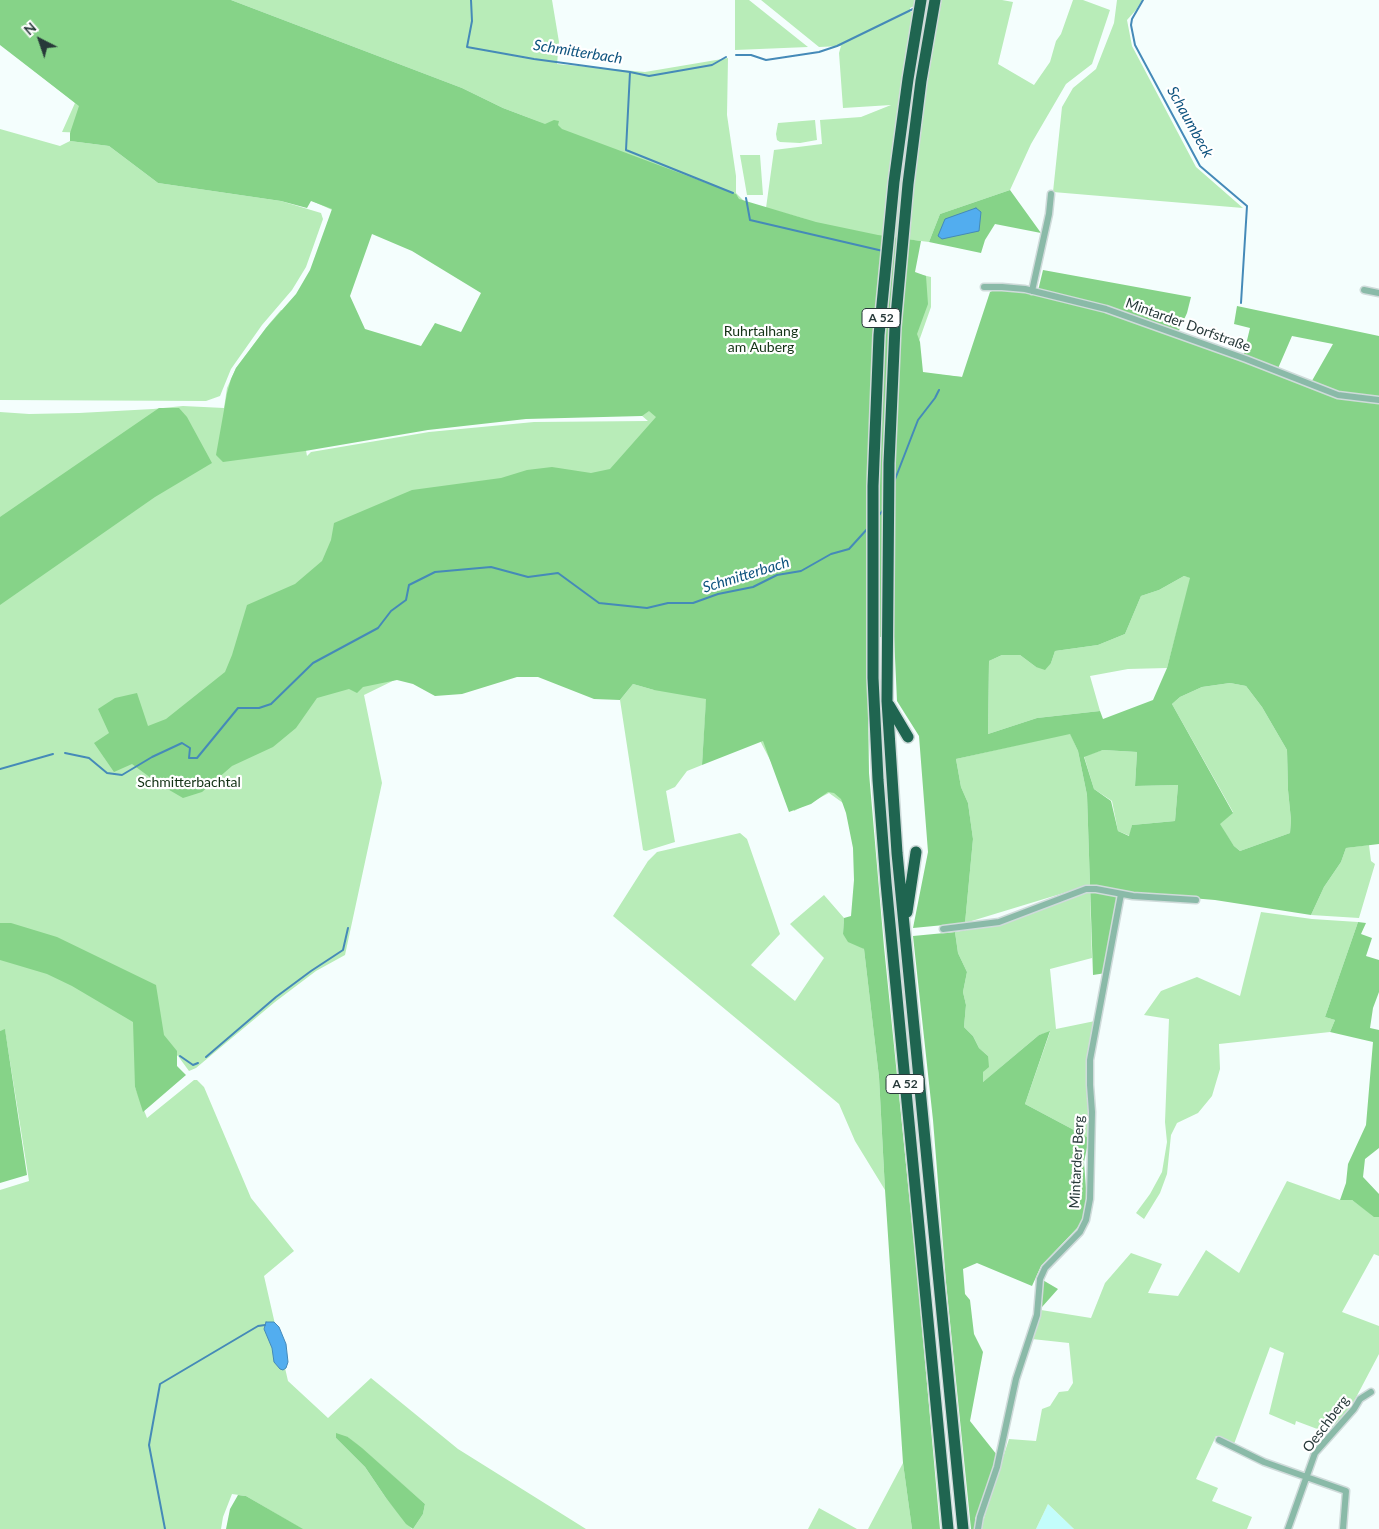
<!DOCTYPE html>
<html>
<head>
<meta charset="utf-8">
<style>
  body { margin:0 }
  #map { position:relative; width:1379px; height:1529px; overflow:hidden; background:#f4fefd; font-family:Lato,sans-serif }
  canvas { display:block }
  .north { position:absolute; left:15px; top:15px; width:50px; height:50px; -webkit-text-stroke:4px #fff; paint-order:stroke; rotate:319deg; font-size:14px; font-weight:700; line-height:20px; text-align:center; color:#273939 }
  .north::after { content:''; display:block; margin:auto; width:18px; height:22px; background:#273939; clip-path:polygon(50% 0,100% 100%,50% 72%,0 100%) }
</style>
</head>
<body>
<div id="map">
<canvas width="1379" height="1529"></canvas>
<div class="north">N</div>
</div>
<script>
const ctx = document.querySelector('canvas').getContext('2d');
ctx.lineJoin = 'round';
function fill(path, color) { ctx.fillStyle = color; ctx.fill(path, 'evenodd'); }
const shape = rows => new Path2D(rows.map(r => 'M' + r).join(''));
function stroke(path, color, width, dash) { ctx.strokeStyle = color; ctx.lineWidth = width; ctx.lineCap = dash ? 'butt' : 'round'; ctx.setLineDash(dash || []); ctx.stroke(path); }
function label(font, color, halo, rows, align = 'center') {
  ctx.font = font + ' Lato,sans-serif'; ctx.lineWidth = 4.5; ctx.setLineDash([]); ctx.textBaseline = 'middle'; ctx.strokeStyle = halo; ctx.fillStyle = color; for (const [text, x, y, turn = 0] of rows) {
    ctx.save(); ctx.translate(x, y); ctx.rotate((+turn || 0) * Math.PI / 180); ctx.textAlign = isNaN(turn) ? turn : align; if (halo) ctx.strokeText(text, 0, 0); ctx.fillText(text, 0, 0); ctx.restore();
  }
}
fill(shape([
  [1048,1504,1074,1529,1036,1529]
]), '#c3fdfb');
fill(shape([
  [0,0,251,17,545,124,503,108,462,88,231,0,552,0,559,42,557,64,645,72,728,58,727,115,736,176,736,193,746,203,761,208,809,220,766,208,774,150,822,144,820,120,861,117,891,105,843,108,839,53,841,46,819,47,761,0,927,0,910,8,910,12,941,0,1002,0,1013,2,998,64,1034,85,1050,62,1056,41,1061,34,1073,0,1083,0,1110,10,1092,64,1066,84,1031,144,1010,190,940,214,929,242,905,239,914,273,931,277,931,307,919,341,922,373,963,377,958,402,864,575,850,808,829,793,794,811,778,775,736,695,706,703,702,765,687,771,675,787,666,791,675,842,646,851,643,850,620,700,633,684,654,690,689,689,519,670,409,673,364,695,382,783,345,955,316,971,275,1002,196,1068,189,1071,178,1056,156,1040,135,1087,147,1118,194,1080,197,1080,204,1087,251,1198,294,1251,264,1276,288,1381,328,1418,371,1378,458,1449,586,1529,413,1529,423,1514,425,1504,348,1437,336,1438,365,1467,386,1498,412,1529,302,1529,246,1496,232,1494,223,1517,221,1529,0,1529,0,1190,29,1181,5,1030,0,1031,0,412,29,414,79,413,153,409,183,406,224,408,227,388,236,368,269,324,281,310,356,327,299,411,307,456,311,452,429,432,534,422,648,421,604,383,482,285,354,220,308,199,87,133,62,132,75,103,0,44],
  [735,0,749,0,808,47,735,50],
  [1117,0,1142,0,1136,10,1127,20,1132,46,1196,167,1243,208,1053,192,1062,107,1073,88,1096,69,1114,23],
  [815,120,817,140,800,143,780,142,777,140,776,134,778,123],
  [0,129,60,146,70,141,109,146,158,183,281,201,321,213,323,219,306,267,292,290,262,325,231,369,220,396,206,401,0,400],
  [740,155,760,155,763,195,747,195],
  [1184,576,1191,578,1167,668,1128,669,1090,676,1100,711,1037,718,988,734,989,661,1002,655,1020,655,1036,667,1051,663,1055,651,1098,645,1125,634,1141,596,1159,590],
  [1230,683,1246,686,1262,707,1287,750,1288,790,1291,820,1290,833,1240,851,1234,846,1219,824,1233,812,1172,704,1180,697,1202,687],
  [1070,733,1078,751,1087,795,1090,885,965,923,973,839,968,803,961,787,956,759],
  [1103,750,1137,752,1135,786,1178,785,1175,821,1132,825,1130,836,1118,831,1112,801,1094,789,1084,756],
  [740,833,747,839,780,934,751,965,795,1001,824,958,790,924,824,895,844,918,843,934,864,949,879,1077,885,1190,855,1141,839,1104,613,916,648,861,657,852],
  [1369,845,1371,861,1375,864,1359,918,1311,915,1324,887,1341,862,1346,848],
  [1090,891,1092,958,1050,969,1056,1029,1095,1021,1088,1083,1089,1138,1025,1104,1050,1032,1039,1035,982,1083,983,1072,988,1056,979,1048,973,1036,964,1027,966,1005,963,992,967,972,958,953,955,932,1000,924],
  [1261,912,1312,919,1358,922,1325,1017,1335,1020,1330,1032,1219,1044,1220,1069,1212,1096,1198,1113,1177,1123,1171,1135,1167,1174,1160,1193,1144,1219,1136,1213,1150,1194,1162,1172,1167,1142,1165,1122,1169,1019,1144,1015,1161,991,1197,977,1240,996],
  [1287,1181,1340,1200,1352,1200,1374,1216,1379,1217,1379,1256,1374,1254,1342,1312,1379,1326,1379,1354,1351,1407,1327,1435,1320,1430,1296,1421,1295,1425,1269,1414,1284,1353,1270,1347,1234,1444,1216,1436,1196,1479,1218,1488,1212,1501,1252,1517,1247,1529,1074,1529,1048,1504,1036,1529,981,1529,989,1501,1009,1439,1036,1441,1042,1409,1050,1406,1059,1392,1068,1391,1073,1383,1069,1343,1032,1339,1041,1310,1091,1318,1105,1283,1131,1253,1162,1264,1148,1293,1178,1296,1206,1250,1239,1273],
  [903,1463,912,1529,868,1529],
  [819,1508,857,1529,808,1529]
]), '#b8ecb8');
fill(shape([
  [0,0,231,0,462,88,503,108,545,124,554,120,559,121,558,125,562,129,736,194,739,199,816,222,878,235,921,241,915,272,926,276,928,304,917,334,920,342,923,372,962,377,990,292,994,290,1010,289,1037,295,1043,270,1191,297,1187,313,1176,337,1242,361,1250,328,1234,324,1237,306,1379,336,1379,844,1346,848,1341,862,1324,887,1311,915,1215,900,1119,892,1106,973,1093,975,1087,795,1078,751,1070,734,956,759,961,787,968,803,973,839,965,923,913,928,928,852,919,736,897,701,894,636,867,638,869,773,884,947,918,1283,940,1529,912,1529,903,1463,885,1190,879,1077,864,949,848,942,843,934,844,918,851,916,854,880,853,848,846,813,841,799,834,793,828,792,811,804,789,812,763,741,702,765,706,699,654,690,633,684,620,700,594,699,538,677,517,677,462,694,435,696,413,684,397,680,363,687,357,693,349,689,317,698,296,728,273,747,232,766,202,792,183,798,159,784,132,764,114,772,94,743,109,733,98,709,115,698,137,693,148,726,166,719,225,672,232,655,247,605,295,584,322,561,331,540,334,523,412,490,501,478,527,470,552,467,591,473,610,469,656,417,649,411,642,416,526,419,428,430,305,451,223,462,216,455,227,393,231,379,236,368,266,328,296,294,310,270,332,209,311,201,307,208,281,201,158,183,109,146,70,141,70,133,79,106,0,45],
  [372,234,412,251,481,293,461,332,435,323,421,346,365,329,350,296],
  [1292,336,1333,344,1309,386,1276,373],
  [1184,576,1190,578,1167,668,1153,700,1103,719,1100,711,1037,718,988,734,989,661,1002,655,1020,655,1036,667,1045,670,1051,663,1055,651,1098,645,1125,634,1141,596,1159,590],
  [1230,683,1246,686,1262,707,1287,750,1288,790,1291,820,1290,833,1240,851,1234,846,1220,824,1233,813,1172,704,1180,697,1202,687],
  [1103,750,1137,752,1135,786,1178,785,1175,821,1132,825,1129,836,1118,831,1111,801,1094,789,1084,757],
  [1010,190,1041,233,995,224,985,240,981,253,929,242,940,214],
  [159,408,179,408,187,417,212,463,155,497,0,605,0,517],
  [1358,922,1366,923,1361,934,1372,938,1366,956,1379,960,1379,992,1373,1008,1370,1028,1379,1030,1379,1148,1365,1159,1363,1177,1379,1194,1379,1217,1374,1217,1352,1200,1340,1200,1346,1183,1348,1164,1366,1125,1373,1042,1330,1032,1335,1020,1325,1017],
  [0,923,11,923,57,937,156,985,164,1035,177,1051,177,1066,186,1075,143,1112,135,1087,133,1022,72,986,47,974,0,960],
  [955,932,958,953,967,972,963,992,966,1005,964,1027,973,1036,979,1048,988,1056,989,1067,983,1072,983,1082,1039,1035,1050,1031,1025,1104,1089,1138,1084,1162,1087,1201,1085,1215,1081,1224,1041,1266,1032,1286,977,1263,963,1269,965,1294,970,1300,974,1334,983,1352,970,1421,997,1455,995,1467,975,1519,975,1529,971,1529,946,1282,933,1120,913,936],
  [5,1029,27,1175,0,1183,0,1031],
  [1041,1279,1058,1289,1042,1307,1042,1306],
  [336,1433,348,1437,362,1448,425,1504,423,1514,413,1529,406,1524,386,1498,365,1467,336,1438],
  [238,1495,246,1496,303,1529,226,1529,230,1509]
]), '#86d388');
const water = shape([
  [976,208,981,212,979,231,942,239,938,236,945,219,976,208],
  [266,1322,274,1322,279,1327,286,1344,288,1362,286,1368,283,1370,280,1369,274,1362,272,1348,264,1329,266,1322]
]);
fill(water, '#52adef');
stroke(water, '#458ab8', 1);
stroke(shape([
  [471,0,472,21,467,47,534,59,630,72,626,150,733,193],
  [1143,0,1132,19,1131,25,1135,45,1200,166,1247,206,1241,303],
  [736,55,751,55,766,60,819,52,837,46,915,8],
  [630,72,649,76,712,65,726,57],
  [746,198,750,220,883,251],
  [894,482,918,420,935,398,939,390],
  [877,518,883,510],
  [65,753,89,758,107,773,122,775,152,757,182,743,190,748,189,758,197,758,238,708,259,708,271,704,313,663,378,628,391,611,406,600,409,585,435,572,491,567,528,577,558,573,599,603,647,608,668,603,693,603,718,594,753,587,777,575,801,571,831,554,849,549,869,527],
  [0,769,53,754],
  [180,1056,193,1065,198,1063],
  [206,1057,276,997,311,971,343,950,348,928],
  [165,1529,149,1445,160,1384,258,1326,265,1325]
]), '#458ab8', 2);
const minor = shape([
  [984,287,1002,287,1025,289,1106,309,1246,359,1338,395,1379,400],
  [1364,290,1379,293],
  [1032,291,1049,214,1051,194],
  [943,929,999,922,1086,889,1096,889,1133,896,1196,900],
  [1219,1440,1264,1462,1346,1491,1343,1529],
  [978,1529,980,1517,997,1467,1016,1379,1037,1315,1040,1279,1045,1268,1080,1232,1086,1220,1090,1199,1092,1112,1090,1085,1090,1060,1121,894],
  [1288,1529,1315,1453,1354,1409,1360,1399,1371,1392]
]);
const motorway = shape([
  [921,0,908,79,894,182,879,335,873,486,873,678,878,780,886,883,948,1529],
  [935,0,921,81,908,184,895,327,889,463,887,701,897,853,963,1529],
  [889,705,908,737],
  [907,912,916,852]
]);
stroke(minor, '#cfdbda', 9);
stroke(motorway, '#cfdbda', 14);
stroke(minor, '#8abaa8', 6);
stroke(motorway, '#1f6550', 11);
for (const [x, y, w] of [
  [881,318,38],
  [905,1084,38]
]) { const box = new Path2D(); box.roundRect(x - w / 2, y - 9.5, w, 19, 4); ctx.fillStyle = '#fff'; ctx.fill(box); stroke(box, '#273939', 1); }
label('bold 12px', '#273939', null, [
  ["A 52",881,318],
  ["A 52",905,1084]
]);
label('14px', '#273939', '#fff', [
  ["Mintarder Dorfstraße",1188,325,20],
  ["Mintarder Berg",1077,1162,-87],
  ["Oeschberg",1326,1424,-53]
]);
label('14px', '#133215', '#fff', [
  ["Ruhrtalhang",761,331],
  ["am Auberg",761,347],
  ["Schmitterbachtal",189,782]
]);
label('italic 15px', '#0e537e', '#fff', [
  ["Schmitterbach",578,52,9],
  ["Schaumbeck",1190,122,61],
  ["Schmitterbach",746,575,-17]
]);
</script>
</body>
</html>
